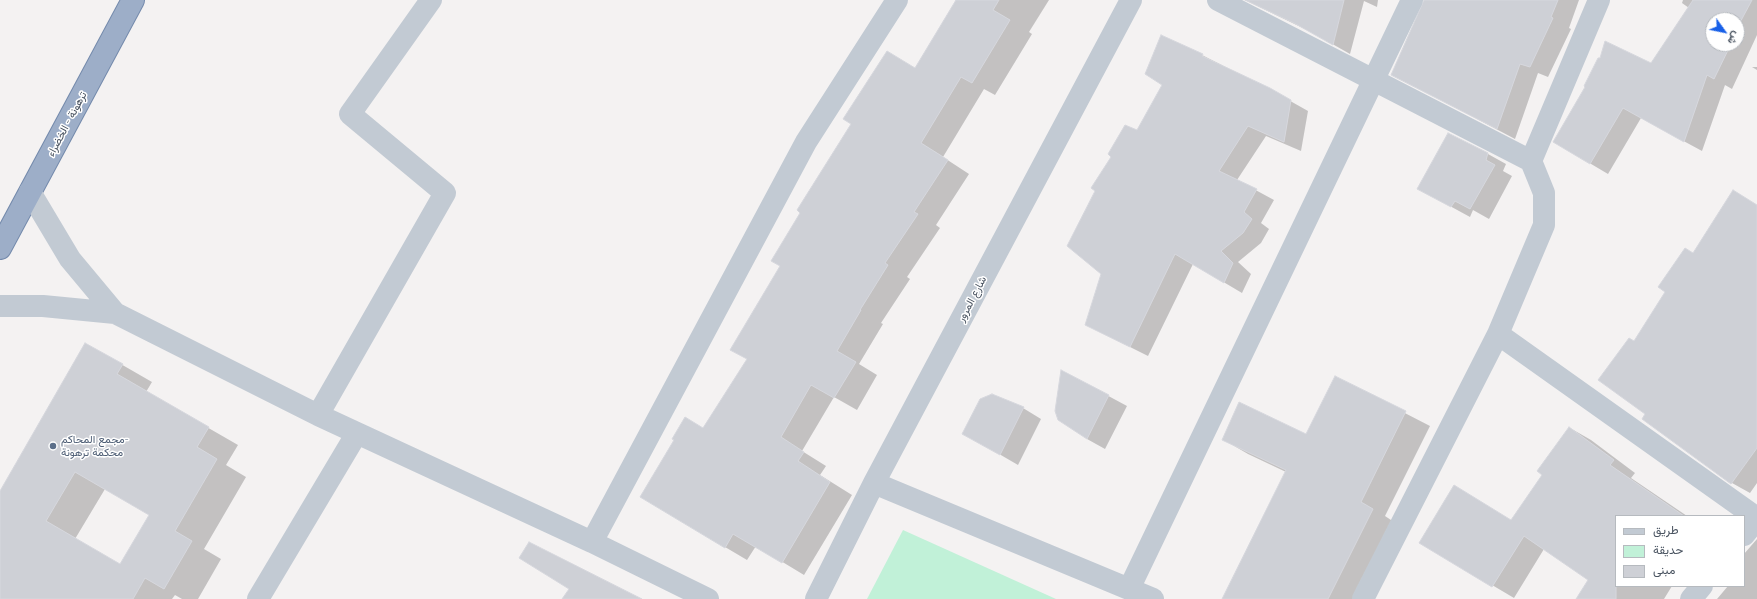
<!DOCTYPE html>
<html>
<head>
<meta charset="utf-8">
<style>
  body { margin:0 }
  #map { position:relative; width:1757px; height:599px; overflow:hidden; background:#f4f2f2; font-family:Quicksand,Vazirmatn,sans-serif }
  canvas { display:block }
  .legend { position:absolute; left:1615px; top:515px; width:130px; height:72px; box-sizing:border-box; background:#fff; border:1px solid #b6babf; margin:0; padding:5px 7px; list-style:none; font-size:12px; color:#495360 }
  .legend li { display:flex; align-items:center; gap:8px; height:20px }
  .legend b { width:20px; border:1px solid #b6babf }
  .north { position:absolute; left:1705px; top:12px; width:40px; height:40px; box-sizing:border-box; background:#fff; border:1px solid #b6babf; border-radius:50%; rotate:123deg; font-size:11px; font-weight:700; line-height:16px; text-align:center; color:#495360 }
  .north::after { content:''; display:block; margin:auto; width:14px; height:18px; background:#1860e8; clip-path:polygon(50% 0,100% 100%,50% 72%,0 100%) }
</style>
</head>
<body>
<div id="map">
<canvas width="1757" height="599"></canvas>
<ul class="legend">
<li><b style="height:5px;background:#c2cad3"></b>طريق</li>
<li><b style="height:11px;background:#c1f1d8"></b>حديقة</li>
<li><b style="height:11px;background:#ced0d6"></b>مبنى</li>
</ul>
<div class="north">ش</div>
</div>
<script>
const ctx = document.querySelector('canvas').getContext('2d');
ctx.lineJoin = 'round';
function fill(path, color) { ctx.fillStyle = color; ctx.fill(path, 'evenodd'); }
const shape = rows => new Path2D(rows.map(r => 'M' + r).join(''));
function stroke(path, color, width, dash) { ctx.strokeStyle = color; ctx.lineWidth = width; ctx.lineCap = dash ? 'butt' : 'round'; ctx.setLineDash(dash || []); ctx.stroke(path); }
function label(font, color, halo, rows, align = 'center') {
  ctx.font = font + ' Quicksand,Vazirmatn,sans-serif'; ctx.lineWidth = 3; ctx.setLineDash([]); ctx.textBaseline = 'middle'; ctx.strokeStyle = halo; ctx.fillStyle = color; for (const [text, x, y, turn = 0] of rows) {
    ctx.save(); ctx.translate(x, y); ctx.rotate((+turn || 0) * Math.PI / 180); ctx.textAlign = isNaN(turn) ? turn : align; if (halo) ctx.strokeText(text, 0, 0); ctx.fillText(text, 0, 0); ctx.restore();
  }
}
fill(shape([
  [903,530,1056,599,867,599]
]), '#c1f1d8');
fill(shape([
  [957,0,1049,0,1029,32,1032,34,995,95,984,89,943,157,969,174,936,225,940,228,907,277,910,279,881,323,883,324,859,364,877,375,857,410,834,397,802,451,826,466,820,475,852,495,804,575,756,546,747,560,725,547,703,428,749,359],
  [1245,0,1378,0,1377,7,1364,1,1350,54,1313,33],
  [1425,0,1579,0,1569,28,1571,29,1548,77,1538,73,1515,139,1392,74],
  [1683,0,1757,0,1757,35,1732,89,1725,85,1702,151,1641,118,1608,174,1554,142,1651,64,1689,8,1682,3],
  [1713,20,1737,20,1737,44,1713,44],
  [1202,55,1269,89,1308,111,1301,151,1266,136,1237,180,1274,200,1261,223,1269,229,1261,243,1238,262,1251,274,1242,293,1193,264,1148,356,1086,325,1103,274,1137,131],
  [1752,67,1757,67,1757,70],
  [1488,154,1506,164,1503,171,1512,176,1489,219,1473,210,1470,217,1437,199],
  [1757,205,1757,483,1750,493,1732,483,1643,419,1647,414,1634,342,1693,254],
  [86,344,152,382,146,392,238,445,226,465,246,477,204,549,221,559,198,599,182,599,175,595,172,599,0,599,0,493],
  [105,489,150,515,120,566,75,539],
  [1062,371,1127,406,1105,449,1087,439],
  [1335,377,1430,426,1385,516,1397,524,1359,599,1234,599,1286,472,1248,454,1224,440,1306,435],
  [1023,408,1041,419,1018,465,963,433],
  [1570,428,1591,440,1635,473,1631,478,1687,516,1616,516,1616,586,1672,586,1664,599,1577,599,1589,580,1544,549,1514,598,1421,543,1512,521,1543,474],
  [1757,539,1757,599,1717,599,1728,586,1744,586,1744,554]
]), '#0003');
const building = shape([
  [956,0,999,0,993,10,1010,20,972,83,961,77,921,143,948,160,914,212,918,214,885,263,888,265,860,310,861,310,837,351,856,362,834,398,811,385,781,437,804,452,798,461,830,482,782,563,733,534,725,548,640,497,674,440,672,439,685,417,703,428,747,359,730,350,780,266,771,261,800,213,797,210,851,124,843,119,887,51,915,68,956,0],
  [1245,0,1344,0,1333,45,1294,23,1245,0],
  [1424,0,1558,0,1551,17,1553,18,1530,67,1520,64,1497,129,1391,75,1424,0],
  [1693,0,1752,0,1737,28,1737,20,1713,20,1713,44,1731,44,1714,79,1707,75,1684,142,1623,108,1590,164,1553,142,1585,87,1584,86,1598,58,1600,58,1605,41,1651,63,1693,0],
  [1161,35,1203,54,1202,56,1270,88,1291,100,1284,142,1248,126,1219,171,1257,189,1244,212,1252,219,1243,233,1221,251,1233,263,1224,283,1175,254,1130,347,1085,325,1101,274,1067,246,1095,191,1091,188,1111,157,1108,154,1125,125,1137,130,1162,85,1145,74,1161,35],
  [1448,133,1488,153,1486,160,1495,165,1470,209,1455,201,1451,207,1417,189,1448,133],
  [1733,190,1757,205,1757,448,1731,484,1642,419,1645,414,1598,380,1629,338,1634,341,1665,292,1658,287,1685,248,1693,253,1733,190],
  [85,343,123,364,117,374,209,427,197,447,217,459,175,531,192,541,164,589,145,578,133,599,0,599,0,491,85,343],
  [75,472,149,515,120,564,46,521,75,472],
  [1061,370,1109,395,1087,439,1058,420,1055,411,1061,370],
  [1335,376,1406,411,1361,502,1373,509,1328,599,1222,599,1286,470,1222,440,1239,402,1306,434,1335,376],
  [992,394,1024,407,1000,455,962,434,980,399,992,394],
  [1569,427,1614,460,1610,465,1684,516,1616,516,1616,599,1576,599,1588,580,1524,536,1492,587,1419,543,1454,485,1511,520,1542,475,1537,471,1569,427],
  [529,542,642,599,562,599,569,589,519,558,529,542]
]);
fill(building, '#ced0d6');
stroke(building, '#d6d7dd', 1);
const trunk = shape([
  [0,248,133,0]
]);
stroke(trunk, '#748aac', 24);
stroke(shape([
  [1218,0,1531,161,1544,193,1544,225,1498,334,1363,599],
  [1531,161,1599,0],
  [30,192,70,259,115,313],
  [0,306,43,306,115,313,318,415,592,542,708,599],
  [1498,334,1757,518],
  [318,415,445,193,350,114,431,0],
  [874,483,1153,599],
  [1744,535,1757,519],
  [592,542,806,142,897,0],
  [1129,589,1412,0],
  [258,599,357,433],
  [816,599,874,483,1131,0],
  [1691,599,1702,586]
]), '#c2cad3', 22);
stroke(trunk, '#9daec8', 22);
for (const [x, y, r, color] of [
  [53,446,4,"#5c6f8a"]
]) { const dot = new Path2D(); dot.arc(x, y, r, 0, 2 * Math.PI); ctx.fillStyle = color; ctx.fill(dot); stroke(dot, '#fff', 1.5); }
label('11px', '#495360', '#fff', [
  ["ترهونة - الخضراء",67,124,-62],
  ["شارع المرور",972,299,-62]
]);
label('11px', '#4e5e75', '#fff', [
  ["مجمع المحاكم-",61,440],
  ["محكمة ترهونة",61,453]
], 'left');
</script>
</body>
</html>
